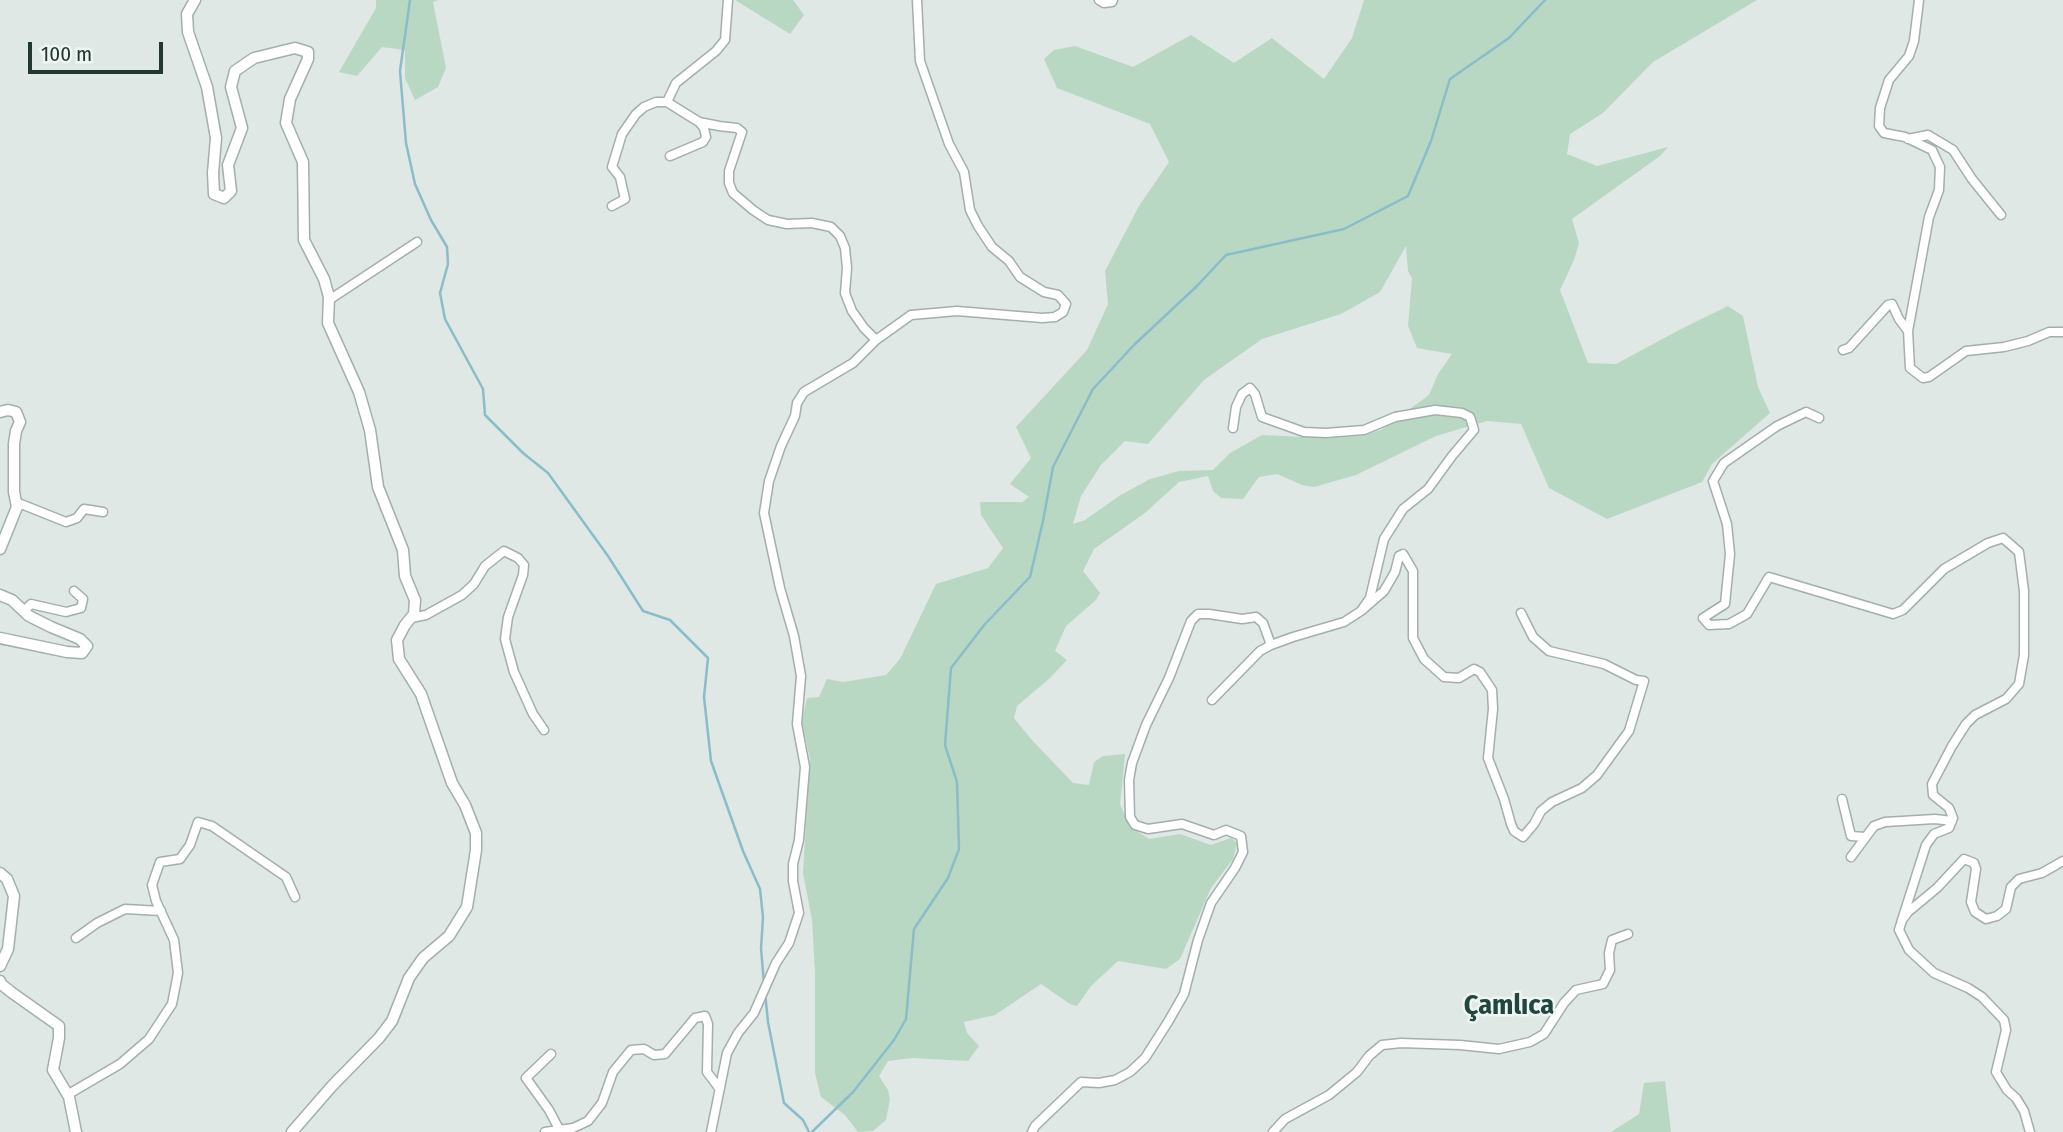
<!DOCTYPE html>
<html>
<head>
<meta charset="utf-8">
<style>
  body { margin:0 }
  #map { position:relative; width:2063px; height:1132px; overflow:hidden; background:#dfe8e5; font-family:"Fira Sans Condensed",sans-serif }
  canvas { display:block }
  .scale { position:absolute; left:28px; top:42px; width:135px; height:32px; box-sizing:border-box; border:4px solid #223732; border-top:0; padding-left:9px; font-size:21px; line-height:24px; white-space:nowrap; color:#223732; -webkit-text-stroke:5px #eff6f2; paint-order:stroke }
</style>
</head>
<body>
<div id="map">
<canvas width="2063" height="1132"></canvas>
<div class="scale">100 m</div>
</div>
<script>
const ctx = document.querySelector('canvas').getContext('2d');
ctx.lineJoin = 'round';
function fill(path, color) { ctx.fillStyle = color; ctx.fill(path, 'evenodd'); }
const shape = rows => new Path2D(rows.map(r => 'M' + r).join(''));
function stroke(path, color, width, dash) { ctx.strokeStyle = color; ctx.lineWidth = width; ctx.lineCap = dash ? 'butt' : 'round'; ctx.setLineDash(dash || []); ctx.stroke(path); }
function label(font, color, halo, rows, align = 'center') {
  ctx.font = font + ' "Fira Sans Condensed",sans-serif'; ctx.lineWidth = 5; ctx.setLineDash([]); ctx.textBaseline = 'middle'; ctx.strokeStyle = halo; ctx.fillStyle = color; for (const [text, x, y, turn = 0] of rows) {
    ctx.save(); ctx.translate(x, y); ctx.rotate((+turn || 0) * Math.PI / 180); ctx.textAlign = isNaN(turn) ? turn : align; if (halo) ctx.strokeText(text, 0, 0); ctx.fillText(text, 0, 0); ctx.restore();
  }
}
fill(shape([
  [376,0,438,0,433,2,446,68,438,87,415,100,405,78,405,50,382,47,357,76,339,72,376,8],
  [735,0,793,0,804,15,790,34],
  [1364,0,1757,0,1653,62,1603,113,1570,134,1567,154,1597,166,1668,147,1660,156,1572,219,1579,243,1574,260,1560,290,1588,363,1616,364,1681,329,1728,306,1743,316,1758,387,1770,413,1712,464,1702,482,1607,519,1549,488,1521,424,1487,421,1436,436,1356,475,1314,487,1302,485,1277,474,1259,477,1243,499,1221,498,1213,491,1208,476,1179,482,1145,513,1094,549,1083,571,1100,593,1096,600,1066,626,1055,651,1067,660,1050,678,1017,706,1014,718,1031,739,1073,783,1089,785,1094,762,1103,756,1125,754,1120,804,1129,826,1149,839,1180,834,1211,845,1231,838,1237,843,1233,859,1211,888,1180,959,1166,969,1118,961,1091,986,1077,1006,1070,1004,1041,984,995,1015,964,1022,967,1033,979,1046,968,1061,912,1058,888,1061,879,1076,888,1090,890,1099,886,1120,873,1131,858,1132,845,1115,821,1097,815,1073,815,972,812,920,803,873,810,759,802,722,807,698,819,697,827,679,843,682,886,675,900,659,936,584,988,568,1003,548,981,515,980,502,1022,502,1029,497,1010,484,1031,458,1016,427,1087,350,1108,304,1105,271,1139,206,1169,162,1150,124,1057,88,1044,59,1054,50,1075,46,1133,67,1191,35,1234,63,1272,38,1324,79,1352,38],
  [1406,246,1408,271,1412,278,1408,326,1417,348,1452,354,1438,374,1429,395,1381,430,1361,436,1325,438,1262,435,1230,453,1213,470,1179,471,1150,479,1119,496,1085,520,1073,524,1081,496,1101,465,1125,441,1148,444,1204,380,1262,339,1341,314,1380,292],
  [1665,1081,1671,1132,1611,1132,1639,1114,1644,1083]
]), '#b9d8c3');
stroke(shape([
  [410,0,400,71,406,143,415,184,431,220,447,247,448,264,440,293,445,319,483,389,485,415,523,453,548,473,608,556,643,611,670,620,708,658,704,697,711,761,743,851,760,889,763,917,761,949,764,983],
  [765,993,768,1022,784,1103,803,1120,809,1132],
  [812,1132,853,1092,894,1040,906,1019,914,929,948,878,959,849,957,782,945,745,951,668,985,624,1030,577,1043,521,1053,467,1093,389,1134,345,1197,286,1226,255,1344,229,1408,196,1431,141,1450,79,1509,38,1545,0]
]), '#8bbcc9', 2.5);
const minor = shape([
  [1099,0,1104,3,1112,2,1113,0],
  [1919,0,1914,41,1909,56,1889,80,1880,108,1879,126,1884,133,1905,137,1932,150,1940,167,1939,190,1929,217,1908,331,1910,368,1923,378,1929,377,1966,351,2004,347,2028,341,2049,332,2063,332],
  [667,102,699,122,704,128,706,137,703,142,670,156],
  [699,122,719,126,737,128,742,132,729,171,729,183,733,193,753,210,768,220,787,224,812,223,831,227,840,236,845,248,847,268,845,293,852,311,864,328,876,340],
  [1908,139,1928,135,1953,150,1972,179,2001,215],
  [612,206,625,199,620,177,612,167,622,134,636,114,644,107,656,102,667,102,676,83,716,51,725,40,728,0],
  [329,300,417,242],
  [1843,350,1849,348,1888,305,1892,304,1899,319,1908,331],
  [1819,418,1806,412,1777,426,1724,463,1713,481,1727,524,1730,554,1725,604,1703,618,1709,625,1729,624,1747,614,1769,577,1893,614,1903,610,1944,569,1988,543,2003,538,2019,552,2024,591,2024,655,2019,684,2006,699,1975,715,1966,724,1952,746,1932,784,1933,795,1949,808,1953,818,1949,828,1934,834,1926,845,1902,920],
  [17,507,21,504,66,522,77,518,84,509,103,512],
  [25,610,31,604,66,612,81,608,83,599,74,591],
  [1361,611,1384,591,1395,572,1399,556,1403,554,1413,571,1413,638,1424,659,1444,677,1459,678,1474,669,1480,672,1492,690,1493,709,1488,758,1504,799,1511,824,1514,831,1523,837,1534,824,1541,811,1552,802,1582,788,1597,775,1629,731,1644,681,1636,680,1604,664,1549,651,1533,637,1521,613],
  [411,618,426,615,462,595,474,584,485,566,504,551,518,558,524,565,523,575,508,617,505,639,514,672,533,714,544,730],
  [1212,700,1260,651,1271,645,1293,637,1344,622,1361,611,1370,598,1384,539,1403,509,1428,489,1452,456,1474,430,1470,417,1462,413,1435,410,1395,417,1364,430,1326,433,1304,432,1262,417,1255,394,1250,388,1242,394,1236,407,1233,428],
  [1842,799,1851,836,1865,837],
  [1851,857,1874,826,1885,822,1935,819,1952,821],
  [76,938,97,923,125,909,161,911],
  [551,1054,526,1078,549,1110,559,1129],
  [67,1095,120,1064,149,1039,172,1004,178,973,174,940,156,901,152,885,160,862,180,859,190,845,198,822,212,826,286,877,295,897],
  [545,1132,573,1128,588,1121,602,1103,613,1072,631,1050,644,1049,654,1055,665,1054,695,1018,705,1016,708,1024,707,1072,719,1088],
  [711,1132,727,1053,738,1033,754,1013,776,963,789,943,799,913,793,881,793,864,799,840,805,767,797,724,801,676,794,636,780,588,764,513,769,481,781,446,795,416,797,403,804,392,853,363,876,340,911,315,957,311,1042,318,1055,317,1063,312,1066,304,1058,295,1044,292,1020,277,1009,261,992,247,978,226,970,210,964,172,949,144,920,61,917,0],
  [1032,1132,1035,1126,1081,1082,1099,1083,1115,1080,1130,1072,1145,1058,1168,1022,1184,994,1198,940,1211,903,1235,868,1243,852,1241,836,1226,830,1214,835,1182,824,1148,829,1135,825,1130,817,1129,780,1132,763,1146,725,1169,678,1191,621,1198,614,1209,614,1242,619,1256,617,1263,623,1271,645],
  [1273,1132,1285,1119,1329,1095,1357,1072,1369,1056,1382,1045,1401,1043,1460,1045,1499,1049,1530,1042,1544,1034,1564,1003,1576,990,1603,984,1610,970,1609,953,1612,940,1628,934],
  [2030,1132,2024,1111,2016,1098,2007,1090,1996,1072,2006,1030,2004,1020,1982,997,1968,988,1934,973,1909,950,1899,930,1902,920,1908,912,1937,888,1964,859,1974,863,1976,869,1971,902,1975,912,1986,919,1997,916,2006,909,2011,887,2019,879,2042,873,2063,861]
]);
const tertiary = shape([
  [195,0,187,14,188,32,207,87,216,138,213,173,214,194,224,198,231,191,228,165,242,128,231,87,235,71,254,58,295,48,308,52,308,59,290,99,286,123,303,162,304,240,324,279,329,297,328,323,359,392,370,430,378,487,403,550,405,576,415,600,414,614,405,625,397,640,399,659,421,694,452,783,465,805,476,833,476,850,467,907,449,936,423,958,409,978,392,1021,379,1038,332,1086,292,1132],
  [0,412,8,410,16,412,20,422,16,431,14,444,14,492,17,507,0,549],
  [0,595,12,600,29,616,51,627,80,639,87,646,82,653,67,652,0,638],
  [0,873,7,879,14,896,8,949,0,966],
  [0,981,1,984,11,992,59,1026,59,1038,53,1070,69,1097,76,1132]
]);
stroke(minor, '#a3afac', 11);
stroke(tertiary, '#a3afac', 13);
stroke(minor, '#fff', 8);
stroke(tertiary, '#fff', 10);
label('bold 28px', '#20463f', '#eff6f2', [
  ["Çamlıca",1509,1006]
]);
</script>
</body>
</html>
